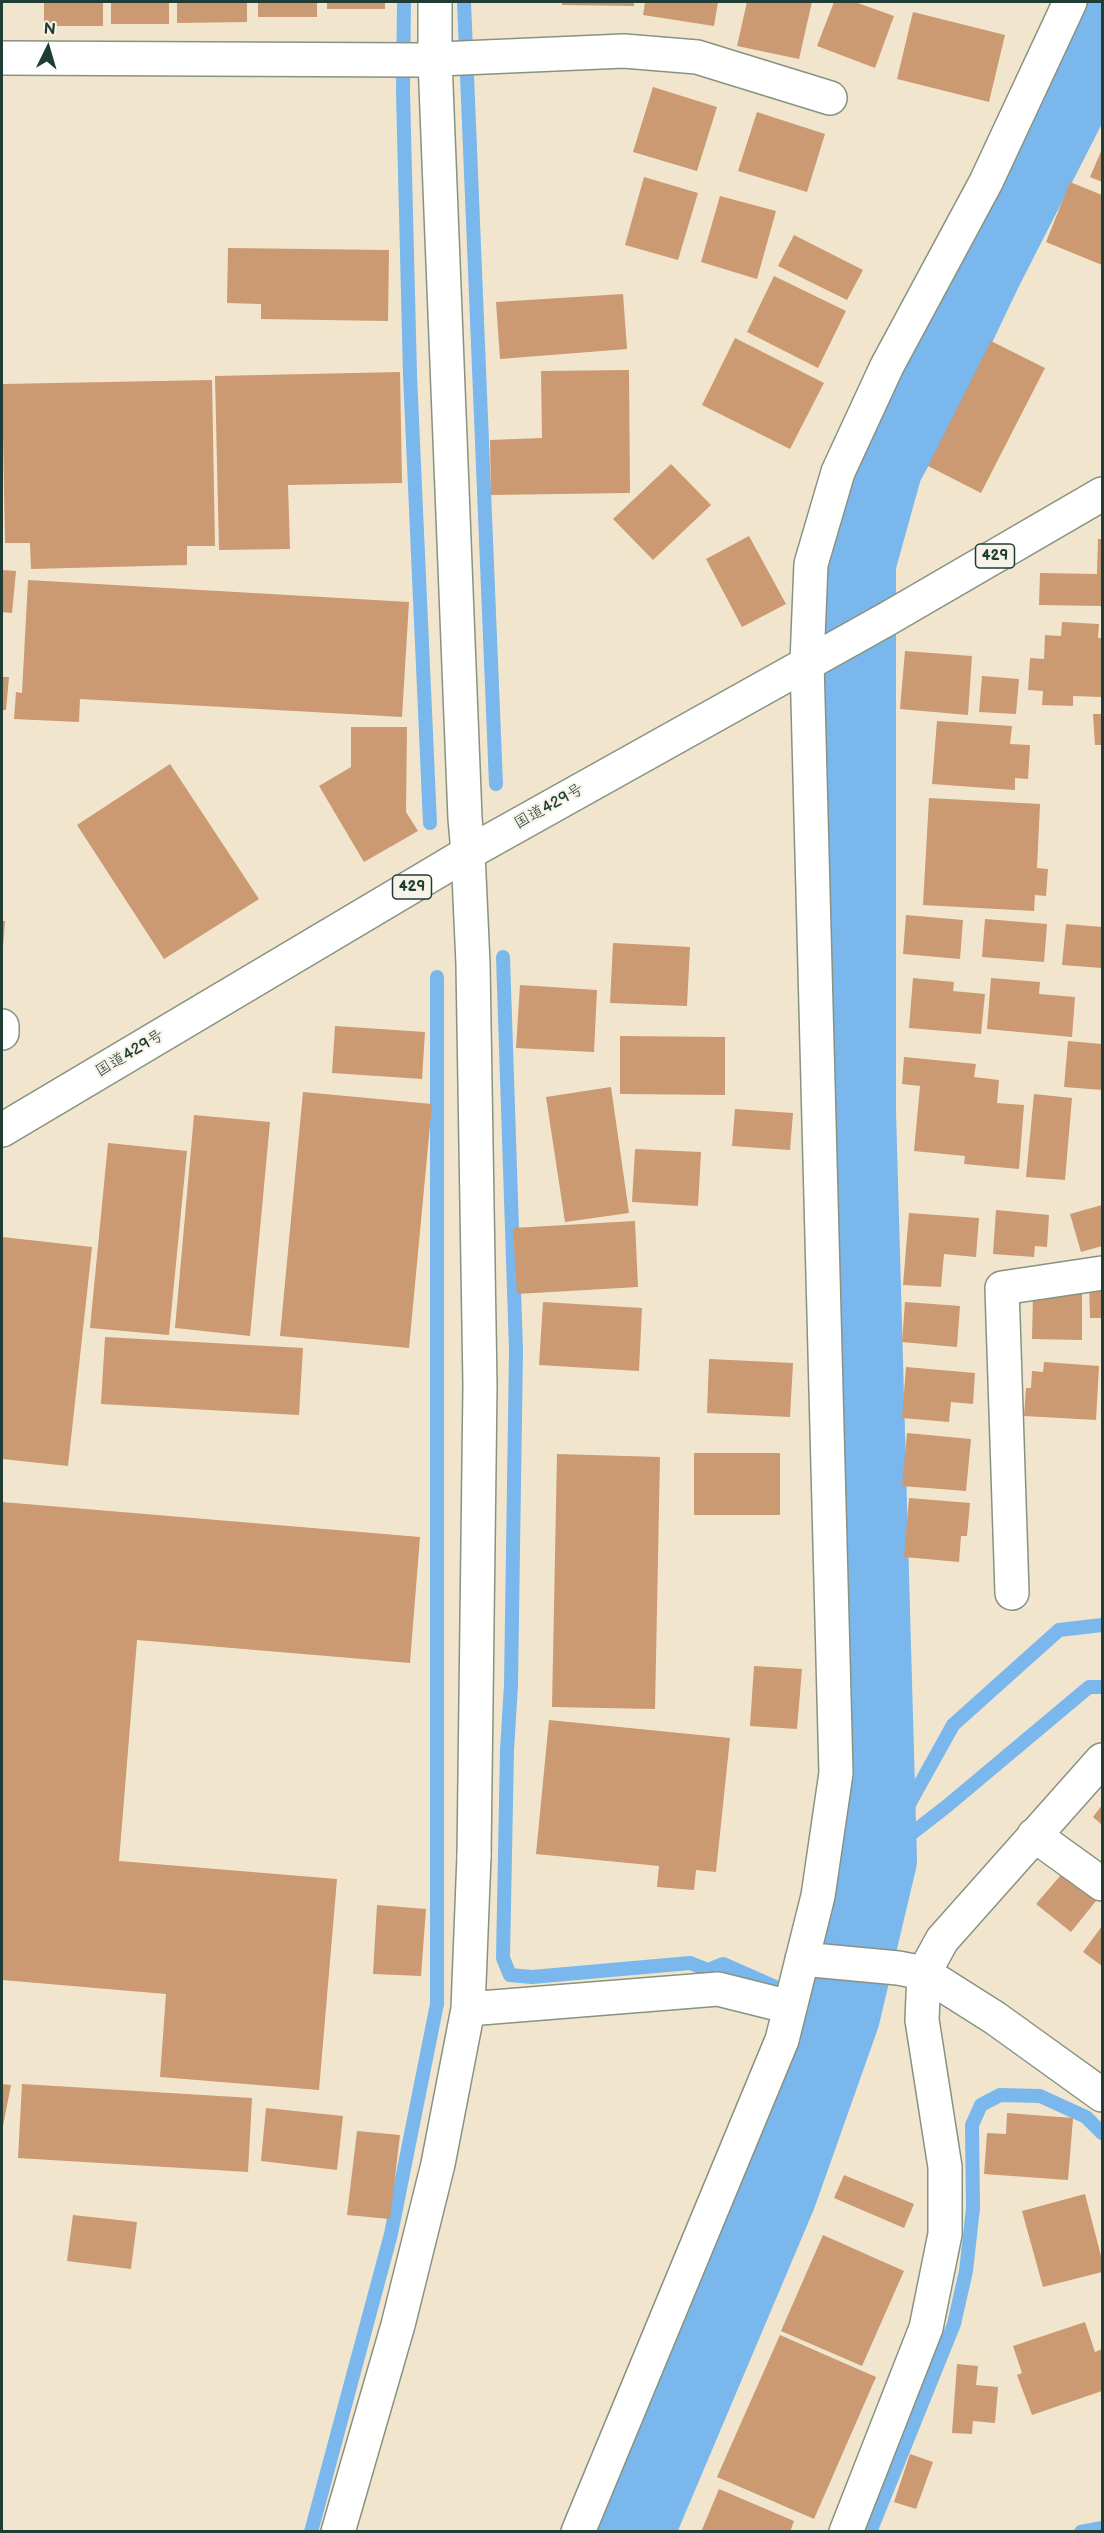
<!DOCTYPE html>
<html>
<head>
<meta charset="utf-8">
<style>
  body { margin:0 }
  #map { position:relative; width:1104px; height:2533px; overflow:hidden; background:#f1e6cd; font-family:"Balsamiq Sans",sans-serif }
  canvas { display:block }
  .frame { position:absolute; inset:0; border:3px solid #1f3d34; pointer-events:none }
  .north { position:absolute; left:18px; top:18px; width:60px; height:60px; -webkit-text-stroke:4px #f7f3e8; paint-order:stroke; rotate:5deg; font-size:16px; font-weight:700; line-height:24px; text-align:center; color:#1f3d34 }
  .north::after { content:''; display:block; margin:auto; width:21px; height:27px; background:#1f3d34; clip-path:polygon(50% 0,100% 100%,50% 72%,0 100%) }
</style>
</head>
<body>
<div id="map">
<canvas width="1104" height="2533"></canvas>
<div class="frame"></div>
<div class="north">N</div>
</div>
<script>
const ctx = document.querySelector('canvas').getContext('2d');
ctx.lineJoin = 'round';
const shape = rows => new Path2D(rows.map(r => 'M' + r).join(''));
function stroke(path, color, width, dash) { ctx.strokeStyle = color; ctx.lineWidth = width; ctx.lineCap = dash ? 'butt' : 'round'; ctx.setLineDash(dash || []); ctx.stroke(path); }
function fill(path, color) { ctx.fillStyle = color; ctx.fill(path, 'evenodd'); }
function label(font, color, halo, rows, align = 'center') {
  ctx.font = font + ' "Balsamiq Sans","Klee One",sans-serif'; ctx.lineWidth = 4.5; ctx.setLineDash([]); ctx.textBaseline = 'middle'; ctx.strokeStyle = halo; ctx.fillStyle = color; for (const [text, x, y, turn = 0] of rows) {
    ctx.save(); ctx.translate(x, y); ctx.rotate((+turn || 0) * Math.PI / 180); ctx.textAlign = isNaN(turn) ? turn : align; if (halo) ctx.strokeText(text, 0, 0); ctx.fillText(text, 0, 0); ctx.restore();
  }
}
stroke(shape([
  [404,2,403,92,410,375,430,823],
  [464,2,496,784],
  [503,957,516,1350,511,1685,507,1750,503,1958,510,1975,532,1977,690,1963,708,1970,723,1964,841,2016],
  [884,1855,947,1806,1089,1687,1102,1687],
  [878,1860,953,1725,1059,1630,1102,1625],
  [311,2532,391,2234,437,2004,437,977],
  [870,2532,954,2324,966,2271,973,2208,972,2125,981,2105,1000,2095,1040,2096,1086,2117,1102,2133],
  [1081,2532,1102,2528]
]), '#7ab7ed', 14);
stroke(shape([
  [635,2532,778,2194,841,2016,878,1860,857,1111,857,563,884,466,930,382,985,267,1102,38]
]), '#7ab7ed', 78);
fill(shape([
  [44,2,103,2,103,26,44,26],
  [111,2,169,2,169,24,111,24],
  [177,2,247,2,247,22,177,23],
  [258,2,317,2,317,17,258,17],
  [327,2,385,2,385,9,327,9],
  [562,2,634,2,634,6,562,5],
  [645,2,718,2,714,26,643,15],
  [747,2,812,2,799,59,737,46],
  [834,2,855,2,894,16,875,68,817,46],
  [913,12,1005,35,989,102,897,79],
  [653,87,717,107,697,171,633,152],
  [757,112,825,134,807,192,738,171],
  [1102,149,1102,182,1090,177],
  [644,177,698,193,678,260,625,245],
  [1070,182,1102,195,1102,265,1046,242],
  [720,196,776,211,757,279,701,262],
  [794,235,863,270,847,300,778,266],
  [228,248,389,250,388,321,261,319,261,304,227,303],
  [774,276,846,311,818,368,747,332],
  [623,294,627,349,500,359,496,302],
  [735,338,824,383,790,449,702,405],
  [991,341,1045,368,981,493,928,466],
  [629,370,630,493,491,495,490,440,542,438,541,371],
  [400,372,402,483,288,485,290,549,219,550,215,376],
  [212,380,215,546,187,546,187,565,31,569,30,543,5,543,2,384],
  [671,464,711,505,653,560,613,519],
  [749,536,786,604,742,627,706,559],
  [1098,539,1102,539,1102,606,1039,605,1040,573,1097,574],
  [2,570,16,571,12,613,2,612],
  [28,580,409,602,402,717,80,699,79,722,14,719,16,692,22,693],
  [1062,622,1099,624,1098,638,1102,638,1102,697,1073,696,1073,706,1042,705,1043,691,1028,690,1030,658,1044,659,1045,635,1061,636],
  [905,651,972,656,968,715,900,709],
  [982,676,1019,679,1016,714,979,712],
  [2,677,9,677,6,710,2,710],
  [1093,714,1102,714,1102,745,1095,745],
  [937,721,1012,726,1010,744,1030,745,1028,779,1015,778,1015,790,932,784],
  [351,727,407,727,406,812,418,831,364,862,319,786,351,767],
  [170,764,259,899,164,959,77,825],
  [929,798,1040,804,1037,868,1048,869,1046,896,1035,895,1034,911,923,905],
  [906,915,963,920,960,959,903,954],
  [985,919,1047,924,1044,962,982,957],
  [2,921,5,921,3,947,2,947],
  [1066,924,1102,927,1102,968,1062,965],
  [613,943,690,947,687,1006,610,1003],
  [913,978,954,982,953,991,985,994,981,1034,909,1028],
  [991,978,1040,982,1039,994,1075,997,1072,1037,987,1029],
  [520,985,597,990,594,1052,516,1048],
  [335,1026,425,1032,422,1079,332,1073],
  [620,1036,725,1037,725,1095,620,1094],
  [1068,1041,1102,1044,1102,1090,1064,1087],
  [904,1057,976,1064,974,1077,999,1080,997,1103,1024,1105,1019,1169,964,1164,965,1156,914,1151,920,1086,902,1084],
  [611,1087,629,1213,565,1222,546,1097],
  [303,1092,432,1104,409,1348,280,1336],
  [1034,1094,1072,1098,1065,1180,1026,1177],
  [735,1109,793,1113,790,1150,732,1146],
  [194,1115,270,1122,250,1336,175,1328],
  [108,1143,187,1151,169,1335,90,1328],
  [635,1149,701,1152,698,1206,632,1202],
  [1102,1205,1102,1246,1081,1252,1070,1214],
  [996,1210,1049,1215,1047,1247,1035,1246,1034,1257,993,1254],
  [909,1213,979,1218,976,1257,944,1254,941,1287,903,1285],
  [635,1221,638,1287,517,1294,513,1228],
  [2,1237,92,1247,68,1466,2,1459],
  [1089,1284,1102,1284,1102,1318,1090,1318],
  [1033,1294,1082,1294,1082,1340,1032,1339],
  [543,1302,642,1308,639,1371,539,1365],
  [905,1302,960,1306,957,1347,902,1342],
  [105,1337,303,1348,299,1415,101,1404],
  [709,1359,793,1363,790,1417,707,1413],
  [1044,1362,1099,1366,1096,1420,1024,1416,1026,1388,1031,1388,1032,1371,1043,1372],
  [906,1367,975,1373,973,1404,951,1402,949,1422,902,1418],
  [907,1433,971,1439,966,1491,902,1486],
  [694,1453,780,1453,780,1515,694,1515],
  [557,1454,660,1457,655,1709,552,1707],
  [909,1498,970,1503,967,1536,961,1536,959,1562,904,1557],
  [2,1502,420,1537,410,1663,137,1640,119,1861,337,1879,319,2090,160,2077,166,1994,2,1980],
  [754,1666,802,1669,797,1729,750,1726],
  [549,1720,730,1738,716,1872,696,1870,694,1890,657,1887,659,1866,536,1854],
  [1102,1805,1102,1825,1093,1817],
  [1066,1869,1100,1896,1071,1932,1036,1904],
  [377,1905,426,1909,421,1976,373,1974],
  [1102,1926,1102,1966,1083,1952],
  [2,2084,11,2085,3,2126,2,2126],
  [22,2084,252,2098,248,2172,18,2158],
  [266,2108,343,2116,337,2170,261,2161],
  [1007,2113,1073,2118,1068,2180,984,2174,987,2133,1006,2134],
  [357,2131,400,2135,390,2219,347,2215],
  [844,2175,914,2204,904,2228,834,2198],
  [1085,2194,1102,2260,1102,2272,1043,2287,1022,2211],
  [73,2215,137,2222,131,2269,67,2261],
  [823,2235,904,2271,862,2366,781,2331],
  [1085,2322,1095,2352,1102,2349,1102,2391,1032,2415,1017,2375,1022,2373,1013,2346],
  [780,2335,876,2377,814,2519,717,2477],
  [957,2364,978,2366,976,2385,998,2387,995,2423,973,2421,972,2434,952,2433],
  [910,2454,933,2462,916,2509,894,2502],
  [719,2489,794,2521,790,2532,701,2532]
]), '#cb9972');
const minor = shape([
  [435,2,435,60,465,818,468,853],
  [2,58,416,60,624,51,697,57,830,98],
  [2,1026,2,1033],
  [1012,1593,1002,1288,1102,1273],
  [1034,1835,1102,1884],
  [802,1959,898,1968,924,1973,995,2018,1102,2095],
  [468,2009,718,1989,790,2007],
  [338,2532,398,2325,438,2164,468,2009,474,1856],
  [578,2532,782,2040,818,1896,836,1773,807,662,811,564,838,472,887,366,986,182,1070,2],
  [846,2532,926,2328,945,2234,945,2167,922,2020,924,1973,942,1940,1102,1760]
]);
const tertiary = shape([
  [468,853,473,964,480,1386,474,1856]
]);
const trunk = shape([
  [2,1130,468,853,887,619,1102,494]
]);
stroke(minor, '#889280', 36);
stroke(tertiary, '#889280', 36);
stroke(trunk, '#889280', 36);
stroke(minor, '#fff', 33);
stroke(tertiary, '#fff', 33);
stroke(trunk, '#fff', 33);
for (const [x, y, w] of [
  [995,556,39],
  [412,887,39]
]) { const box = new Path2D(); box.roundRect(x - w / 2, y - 12, w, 24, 4.5); ctx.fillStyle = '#f7f3e8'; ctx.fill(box); stroke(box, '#1f3d34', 1.5); }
label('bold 15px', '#1f3d34', null, [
  ["429",995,556],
  ["429",412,887]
]);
label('16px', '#1f3d34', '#f7f3e8', [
  ["国道429号",549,807,-29],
  ["国道429号",130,1054,-31]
]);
</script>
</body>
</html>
